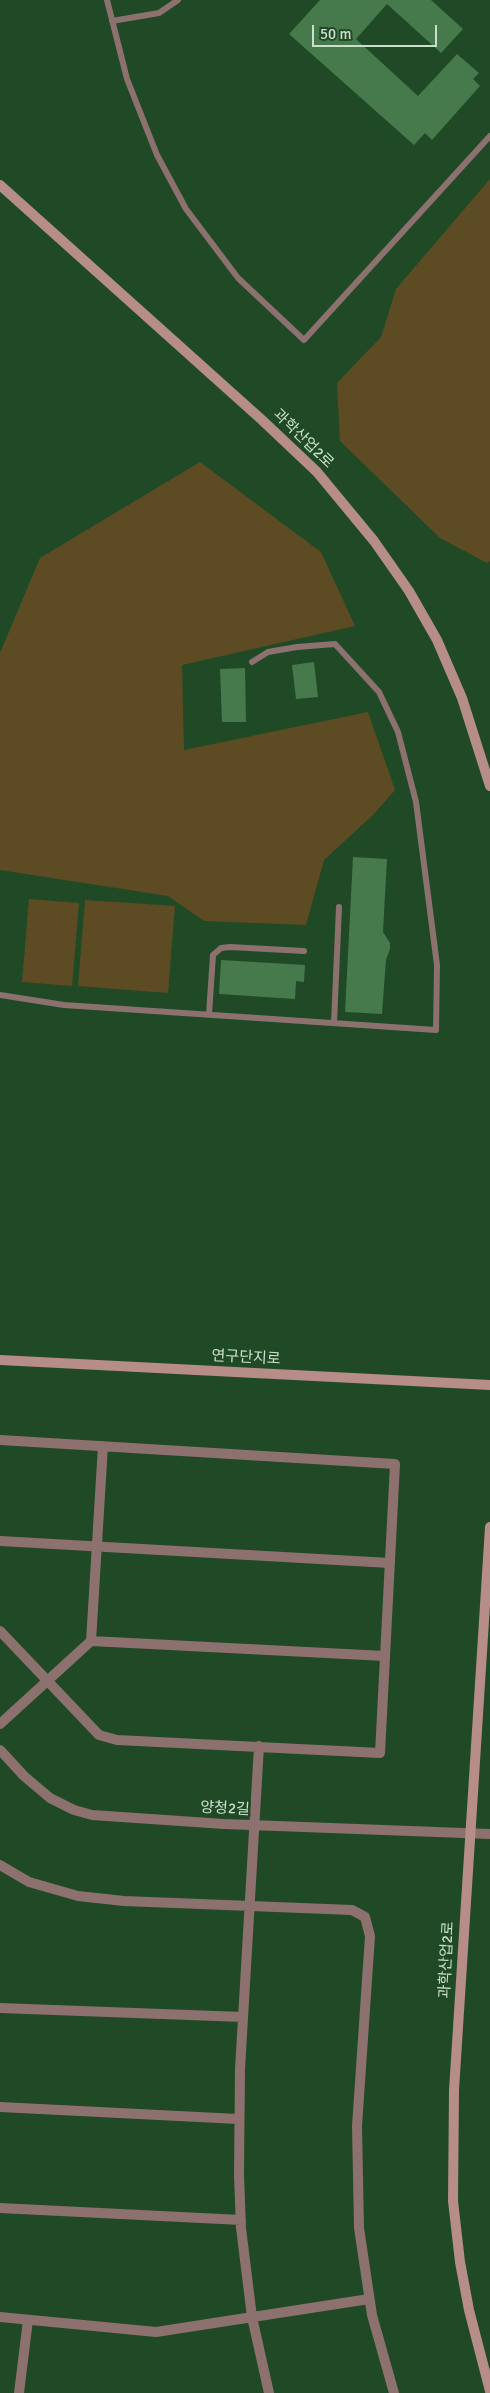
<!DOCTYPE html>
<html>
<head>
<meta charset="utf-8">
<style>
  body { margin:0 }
  #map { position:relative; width:490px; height:2393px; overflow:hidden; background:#204926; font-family:Signika,sans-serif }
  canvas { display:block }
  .scale { position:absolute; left:312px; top:25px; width:125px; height:22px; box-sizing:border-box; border:2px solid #cae0cb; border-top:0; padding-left:6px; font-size:15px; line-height:18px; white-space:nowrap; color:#cae0cb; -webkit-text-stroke:4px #204926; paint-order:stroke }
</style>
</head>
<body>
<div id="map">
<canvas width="490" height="2393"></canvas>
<div class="scale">50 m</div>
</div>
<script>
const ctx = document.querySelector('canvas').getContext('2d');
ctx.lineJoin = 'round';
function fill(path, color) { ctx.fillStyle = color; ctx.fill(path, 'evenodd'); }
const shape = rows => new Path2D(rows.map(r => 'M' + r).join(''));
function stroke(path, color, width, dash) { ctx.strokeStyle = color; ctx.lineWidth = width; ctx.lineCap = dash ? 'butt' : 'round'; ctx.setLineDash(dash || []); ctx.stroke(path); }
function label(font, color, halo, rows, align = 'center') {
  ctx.font = font + ' Signika,"Noto Sans KR",sans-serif'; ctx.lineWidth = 5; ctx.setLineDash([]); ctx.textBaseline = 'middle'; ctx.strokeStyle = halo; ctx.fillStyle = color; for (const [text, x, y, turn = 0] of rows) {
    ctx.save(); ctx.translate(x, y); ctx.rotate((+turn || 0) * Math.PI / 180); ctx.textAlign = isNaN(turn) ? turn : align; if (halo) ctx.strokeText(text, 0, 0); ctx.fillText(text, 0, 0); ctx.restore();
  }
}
fill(shape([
  [490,179,490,561,487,563,440,538,340,441,337,383,381,337,396,289],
  [200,462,321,552,355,626,182,665,184,750,368,712,395,790,374,814,324,860,306,925,204,921,168,896,0,870,0,653,40,558],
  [29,899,79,903,72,986,22,982],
  [85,900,175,906,168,993,78,986]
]), '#5d4c23');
fill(shape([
  [320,0,431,0,463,29,441,53,387,4,356,39,418,96,457,54,479,73,473,79,480,86,432,140,425,133,414,145,289,34],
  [314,662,318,697,296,699,292,665],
  [245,668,246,722,222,722,220,669],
  [353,857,387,859,383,932,390,943,390,949,386,960,382,1014,345,1012],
  [221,960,305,965,304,982,296,981,295,999,219,994]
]), '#46794c');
stroke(shape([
  [107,0,127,79,157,155,186,209,238,278,304,340,490,136],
  [112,21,159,13,178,0],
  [0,995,64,1005,436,1030,437,965,416,802,398,732,379,692,335,644,297,647,268,652,252,662],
  [209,1014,213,955,221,948,230,947,304,951],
  [334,1023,339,907]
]), '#8c716e', 6);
stroke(shape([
  [0,1440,395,1464,380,1753,117,1740,99,1735,0,1631],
  [103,1446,91,1641,385,1656],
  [0,1541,390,1563],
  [0,1724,91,1641],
  [259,1746,240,2069,239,2175,241,2228,252,2317,269,2393],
  [0,1750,24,1776,50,1798,74,1810,92,1815,224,1824,490,1834],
  [0,1865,29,1882,78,1896,124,1901,352,1910,365,1917,370,1936,357,2126,359,2228,372,2315,394,2393],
  [0,2008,243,2017],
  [0,2107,238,2119],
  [0,2208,241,2220],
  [0,2317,156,2332,369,2299],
  [19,2393,28,2320]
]), '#8c716e', 10);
stroke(shape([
  [0,185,262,420,317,472,374,541,409,591,437,640,462,698,490,786],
  [0,1360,490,1385],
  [490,1527,454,2090,453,2201,460,2262,469,2310,490,2391]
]), '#b68d88', 10);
label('15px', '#cae0cb', '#204926', [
  ["과학산업2로",303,439,44],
  ["연구단지로",246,1358,3],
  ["양청2길",225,1809,3],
  ["과학산업2로",447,1960,-87]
]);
</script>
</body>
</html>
